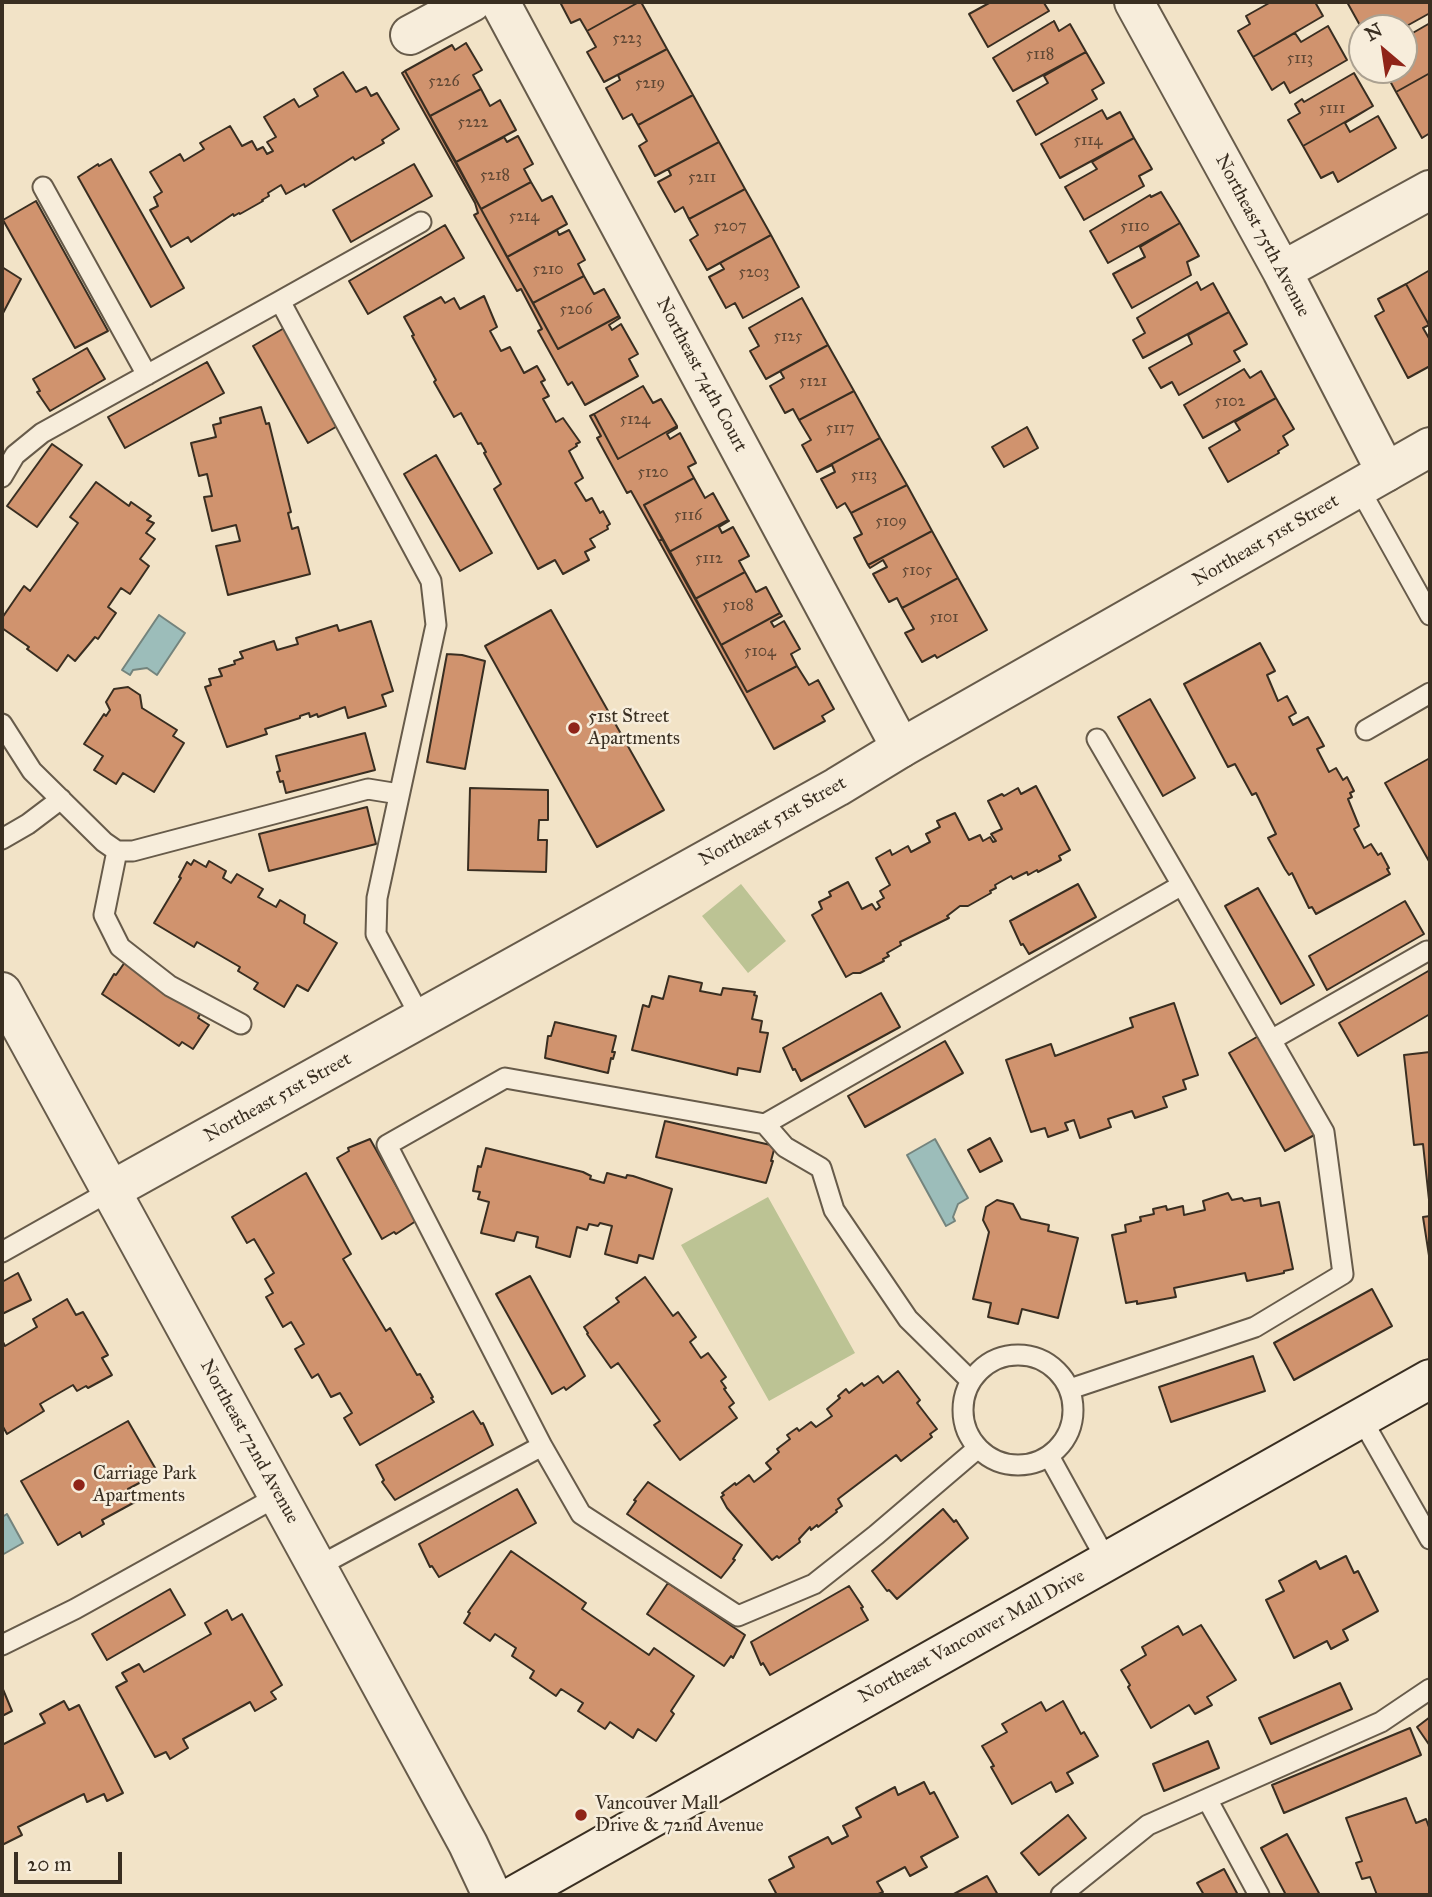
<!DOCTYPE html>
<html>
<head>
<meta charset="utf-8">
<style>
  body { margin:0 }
  #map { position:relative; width:1432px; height:1897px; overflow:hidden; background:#f2e3c7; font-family:"IM FELL Great Primer",serif }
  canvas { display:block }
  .frame { position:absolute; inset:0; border:4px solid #392e21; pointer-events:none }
  .north { position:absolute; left:1348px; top:14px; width:70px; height:70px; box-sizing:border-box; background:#f7eddb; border:2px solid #aba191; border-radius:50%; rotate:331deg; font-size:19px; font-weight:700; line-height:28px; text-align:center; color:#392e21 }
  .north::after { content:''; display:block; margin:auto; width:24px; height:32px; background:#8f2418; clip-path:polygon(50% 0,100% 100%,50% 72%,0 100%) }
  .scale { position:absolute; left:14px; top:1852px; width:108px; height:32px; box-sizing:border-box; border:4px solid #392e21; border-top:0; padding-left:9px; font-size:21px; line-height:24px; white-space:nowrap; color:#392e21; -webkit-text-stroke:5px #f7eddb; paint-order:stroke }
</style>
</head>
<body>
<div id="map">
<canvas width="1432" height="1897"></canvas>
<div class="frame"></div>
<div class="north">N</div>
<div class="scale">20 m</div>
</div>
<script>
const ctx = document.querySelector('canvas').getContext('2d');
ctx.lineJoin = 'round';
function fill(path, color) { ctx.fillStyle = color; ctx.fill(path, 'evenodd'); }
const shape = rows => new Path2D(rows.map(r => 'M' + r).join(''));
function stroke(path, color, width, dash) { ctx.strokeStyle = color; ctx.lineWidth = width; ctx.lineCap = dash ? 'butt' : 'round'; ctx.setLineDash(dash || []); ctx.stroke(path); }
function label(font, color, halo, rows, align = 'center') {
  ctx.font = font + ' "IM FELL Great Primer",serif'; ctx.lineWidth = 5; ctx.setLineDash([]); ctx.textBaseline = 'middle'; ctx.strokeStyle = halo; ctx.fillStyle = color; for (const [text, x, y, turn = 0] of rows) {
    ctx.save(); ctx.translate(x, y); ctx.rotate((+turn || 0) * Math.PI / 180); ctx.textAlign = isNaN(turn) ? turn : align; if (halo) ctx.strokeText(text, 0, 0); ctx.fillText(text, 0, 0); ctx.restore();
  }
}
fill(shape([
  [741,884,786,941,748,973,702,916],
  [768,1197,855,1353,769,1401,681,1245]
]), '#bcc394');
const water = shape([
  [159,615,185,633,157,675,147,668,133,670,130,675,122,670,159,615],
  [935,1139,968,1198,958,1204,953,1217,955,1221,946,1226,907,1155,935,1139],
  [7,1514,23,1543,2,1555,2,1517,7,1514]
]);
fill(water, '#9cbdba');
stroke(water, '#74847d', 2);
const building = shape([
  [560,2,639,2,587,31,580,19,571,23,560,2],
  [639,2,641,2,667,49,604,82,587,52,596,47,587,31,639,2],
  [991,2,1046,2,1044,3,1049,11,988,47,969,14,991,2],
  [1271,2,1315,2,1323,16,1253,57,1238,31,1250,24,1246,16,1271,2],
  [1347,2,1430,2,1430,13,1403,28,1362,29,1347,2],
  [1054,21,1059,31,1070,24,1086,52,1013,91,993,58,1054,21],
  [1430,23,1430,73,1396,92,1384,70,1404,70,1404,38,1430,23],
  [1328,26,1347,60,1290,93,1284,82,1272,90,1253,57,1295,33,1301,42,1328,26],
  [466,43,482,70,473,75,481,89,430,116,405,71,452,45,455,50,466,43],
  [667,49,693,95,638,125,632,114,623,119,606,88,620,80,618,75,667,49],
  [1086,52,1104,83,1092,90,1097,99,1036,135,1017,101,1048,83,1044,76,1086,52],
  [405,71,558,349,619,316,620,318,609,325,612,330,621,324,638,354,629,359,638,376,585,405,572,382,568,385,538,331,542,329,521,289,517,291,474,215,478,213,475,203,402,73,405,71],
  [343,72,356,92,366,87,371,96,377,93,399,129,382,140,384,143,355,160,353,157,305,187,304,184,286,194,281,185,268,193,269,196,262,200,263,201,240,214,239,213,234,216,233,214,191,242,188,237,171,247,150,210,158,206,154,197,162,192,150,172,180,154,184,161,204,149,200,143,230,126,242,146,252,141,257,150,263,147,267,154,273,151,267,142,276,137,264,117,294,99,299,107,318,96,314,89,343,72],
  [1354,73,1373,106,1303,146,1288,120,1300,113,1295,104,1302,99,1304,102,1354,73],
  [1430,73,1430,133,1422,138,1396,92,1430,73],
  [481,89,490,106,500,100,516,130,456,162,430,116,481,89],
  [693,95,719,142,655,176,639,146,647,141,638,125,693,95],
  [1373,106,1345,123,1350,132,1378,116,1396,148,1338,182,1333,172,1321,178,1303,146,1373,106],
  [1102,110,1107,119,1120,112,1134,138,1060,178,1041,144,1102,110],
  [518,136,533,164,524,169,531,182,481,209,456,162,504,137,507,142,518,136],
  [1134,138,1152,169,1139,176,1144,186,1084,220,1065,187,1097,169,1092,162,1134,138],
  [719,142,745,189,689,219,683,207,675,212,658,182,671,175,668,169,719,142],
  [111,159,184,288,151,307,78,177,98,164,99,166,111,159],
  [414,164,432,196,351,242,333,210,414,164],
  [531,182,542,201,552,196,567,224,507,257,481,209,531,182],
  [745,189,771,235,707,270,690,240,698,235,689,219,745,189],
  [1161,192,1180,223,1108,263,1090,231,1150,195,1151,197,1161,192],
  [36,201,108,331,75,348,3,220,36,201],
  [1180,223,1199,256,1187,262,1191,275,1132,308,1113,274,1145,257,1140,247,1180,223],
  [445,225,464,258,368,314,349,281,445,225],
  [557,230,559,235,569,230,585,260,578,264,584,276,533,303,507,257,557,230],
  [771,235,799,287,743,318,735,303,726,308,709,277,724,269,720,263,771,235],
  [2,267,21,279,2,315,2,267],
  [1430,270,1430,324,1429,325,1406,284,1430,270],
  [584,276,594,294,604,289,619,316,558,349,533,303,584,276],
  [1197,282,1201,290,1213,283,1229,312,1143,358,1133,340,1145,333,1137,318,1197,282],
  [1406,284,1429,325,1423,328,1430,340,1430,366,1408,378,1375,316,1384,311,1378,299,1406,284],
  [484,296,497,327,490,331,501,351,510,347,524,373,537,366,545,380,541,382,549,396,543,399,556,422,563,418,580,442,576,444,577,446,569,451,583,478,575,483,586,501,592,498,600,513,603,511,610,524,607,526,608,529,590,539,595,547,585,552,589,560,563,574,555,560,538,569,494,489,501,484,484,453,486,452,481,443,478,444,461,413,454,417,434,382,436,380,412,336,414,335,404,317,441,297,445,303,454,298,460,309,484,296],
  [802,298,828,345,766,379,750,351,759,346,749,328,802,298],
  [1229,312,1247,344,1234,351,1240,361,1179,395,1172,382,1161,388,1149,368,1192,344,1188,335,1229,312],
  [286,327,341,424,308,443,253,346,286,327],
  [828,345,854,391,799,420,793,409,785,413,770,386,784,378,780,371,828,345],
  [87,348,105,379,50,411,37,392,40,391,33,379,87,348],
  [207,362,224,393,125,448,108,417,207,362],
  [1244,369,1250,378,1261,371,1276,398,1203,438,1184,405,1244,369],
  [643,386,653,403,661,399,677,426,618,459,594,414,643,386],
  [854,391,880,438,817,472,802,445,811,440,799,420,854,391],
  [1276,398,1294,429,1283,436,1288,445,1278,451,1279,453,1228,482,1209,448,1240,430,1235,422,1276,398],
  [261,407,266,424,269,423,291,512,288,513,292,529,298,527,310,574,228,595,216,546,240,541,236,525,212,531,204,497,212,496,207,474,199,476,191,443,216,437,213,425,221,423,220,418,261,407],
  [594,414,618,459,677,426,677,428,667,434,670,439,680,433,696,463,688,467,694,478,644,505,663,539,659,541,631,491,627,493,597,438,601,436,590,416,594,414],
  [1027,427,1038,448,1004,467,992,447,1027,427],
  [880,438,907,485,851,513,845,503,837,508,821,479,835,472,832,465,817,472,880,438],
  [52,444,82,465,37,527,7,506,52,444],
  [436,455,492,553,460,571,404,474,436,455],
  [694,478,705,498,713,493,728,520,669,552,644,505,694,478],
  [96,482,129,506,131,502,151,516,147,520,154,523,146,533,155,539,140,559,149,566,130,594,121,588,108,607,116,613,98,639,95,637,75,661,68,655,57,671,27,649,29,647,2,628,2,618,24,586,30,591,78,523,70,517,96,482],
  [907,485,932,531,868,565,854,538,862,534,851,513,907,485],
  [728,520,729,521,719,527,722,533,733,527,749,556,739,561,745,572,695,599,669,552,728,520],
  [932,531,958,578,902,608,897,598,889,602,873,574,887,567,883,560,870,568,868,565,932,531],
  [663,539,747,692,797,666,809,685,818,680,834,709,822,716,825,721,774,749,659,541,663,539],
  [745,572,756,592,766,587,780,613,721,645,695,599,745,572],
  [958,578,987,630,937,658,935,655,922,662,905,633,914,629,902,608,958,578],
  [551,610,664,810,597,847,485,646,551,610],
  [780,613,782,616,771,622,774,627,784,621,800,649,791,654,797,666,747,692,721,645,780,613],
  [371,621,393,691,382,695,386,706,348,718,345,707,318,717,317,714,310,717,309,713,300,716,300,718,265,729,267,734,227,747,205,687,211,685,209,679,222,676,219,669,235,664,234,661,243,658,240,652,274,641,277,650,298,644,296,638,337,625,339,631,371,621],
  [1260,643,1275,671,1267,675,1278,701,1287,696,1296,713,1289,717,1293,725,1308,717,1324,746,1317,749,1329,772,1336,768,1343,780,1347,777,1354,791,1350,793,1352,797,1348,799,1359,826,1354,829,1364,848,1371,844,1378,855,1381,853,1389,868,1387,869,1390,874,1316,914,1312,907,1309,908,1292,873,1289,875,1285,869,1268,838,1276,834,1256,793,1252,795,1235,764,1228,767,1184,684,1260,643],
  [447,654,462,655,485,661,465,769,427,762,447,654],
  [128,687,140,695,142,708,177,730,173,736,184,743,154,792,123,773,116,784,94,770,103,756,84,744,104,714,106,716,110,710,106,702,114,689,128,687],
  [1150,699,1195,778,1163,796,1118,717,1150,699],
  [365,733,375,770,286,793,283,781,280,782,277,772,280,771,276,756,365,733],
  [1430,758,1430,863,1385,783,1430,758],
  [1036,786,1070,850,1059,856,1061,860,1038,872,1037,870,1028,875,1027,872,1013,879,1011,876,995,885,996,888,990,891,991,893,968,906,960,906,947,916,949,918,900,942,901,945,887,953,889,956,883,959,884,961,860,973,853,973,846,977,812,915,822,909,819,902,831,896,829,892,848,882,862,909,872,904,876,910,880,907,877,902,884,898,880,891,890,885,876,858,890,850,892,855,908,846,911,852,930,842,926,834,940,827,937,821,955,813,969,840,980,835,983,841,990,837,993,842,996,841,991,834,1002,829,988,801,1002,794,1004,796,1018,788,1021,794,1036,786],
  [470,788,548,790,548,820,539,820,538,840,547,840,546,872,468,870,470,788],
  [367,807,376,844,269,871,259,834,367,807],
  [194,860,206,867,209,861,226,871,223,878,231,883,237,874,263,889,258,897,276,907,280,900,305,915,304,923,337,943,308,991,297,985,284,1007,254,989,258,983,238,971,240,967,197,942,194,947,154,923,181,878,179,877,187,862,191,865,194,860],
  [1078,884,1096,917,1029,954,1023,944,1021,945,1010,921,1078,884],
  [1258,888,1314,985,1281,1004,1225,906,1258,888],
  [1405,901,1424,934,1327,990,1309,956,1405,901],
  [125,962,200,1014,198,1018,209,1025,193,1049,182,1042,179,1046,102,994,114,974,116,975,125,962],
  [1430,970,1430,1014,1358,1056,1339,1023,1430,970],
  [669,976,702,983,700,991,721,995,723,988,755,992,754,995,757,996,752,1019,762,1021,760,1032,768,1033,760,1072,738,1068,737,1075,632,1050,643,1005,649,1007,652,996,663,999,669,976],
  [881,993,900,1027,801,1081,795,1069,793,1070,783,1048,881,993],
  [1174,1003,1198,1075,1183,1080,1186,1089,1163,1097,1167,1107,1135,1118,1132,1111,1108,1119,1111,1127,1080,1138,1074,1120,1065,1123,1068,1130,1048,1137,1045,1128,1031,1132,1006,1060,1051,1044,1055,1056,1133,1027,1130,1018,1174,1003],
  [555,1022,616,1036,612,1052,615,1052,613,1059,611,1058,608,1073,545,1058,548,1036,551,1036,555,1022],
  [1262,1034,1318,1133,1285,1151,1229,1053,1262,1034],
  [945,1041,963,1073,865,1127,848,1096,945,1041],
  [1430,1052,1430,1209,1423,1144,1414,1145,1404,1055,1430,1052],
  [665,1121,775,1146,771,1161,773,1161,766,1183,656,1157,665,1121],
  [990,1138,1002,1161,980,1172,968,1150,990,1138],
  [370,1139,416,1221,396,1234,394,1232,382,1239,337,1158,349,1151,348,1148,370,1139],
  [486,1148,583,1172,591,1176,590,1179,604,1183,607,1173,626,1178,627,1175,633,1176,672,1189,653,1259,639,1255,637,1263,605,1254,612,1226,600,1223,598,1226,589,1224,587,1230,577,1227,570,1257,536,1247,538,1237,517,1232,514,1241,481,1233,489,1202,478,1199,480,1192,473,1191,478,1166,481,1167,486,1148],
  [306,1173,351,1254,343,1259,386,1331,390,1328,417,1375,420,1374,433,1397,431,1398,434,1402,360,1445,344,1418,352,1413,340,1393,331,1397,318,1374,312,1378,295,1349,304,1344,291,1322,283,1327,266,1297,273,1293,265,1279,274,1273,254,1239,247,1243,232,1217,306,1173],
  [1228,1193,1232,1200,1242,1198,1244,1201,1260,1198,1261,1206,1279,1202,1293,1269,1284,1271,1284,1273,1247,1281,1245,1273,1174,1288,1176,1297,1137,1304,1137,1301,1126,1303,1112,1235,1126,1232,1125,1225,1141,1221,1140,1217,1154,1214,1153,1209,1166,1206,1167,1210,1183,1206,1184,1215,1205,1210,1203,1201,1228,1193],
  [997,1200,1013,1204,1021,1219,1049,1225,1048,1231,1078,1238,1058,1318,1022,1309,1018,1324,988,1317,991,1303,973,1299,989,1232,983,1220,986,1207,997,1200],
  [1430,1216,1430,1262,1423,1217,1430,1216],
  [18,1273,31,1300,2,1314,2,1282,18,1273],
  [530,1276,585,1376,566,1390,564,1387,552,1394,496,1294,530,1276],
  [645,1277,673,1316,678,1312,696,1337,690,1342,701,1358,708,1353,726,1377,721,1381,726,1388,724,1389,734,1403,729,1407,737,1418,680,1460,654,1425,660,1421,618,1363,611,1368,587,1334,588,1333,584,1327,619,1302,616,1298,645,1277],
  [1372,1289,1392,1326,1294,1380,1274,1343,1372,1289],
  [67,1299,76,1315,83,1312,108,1355,102,1358,112,1375,88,1388,86,1386,77,1391,73,1385,40,1404,44,1411,7,1434,2,1425,2,1340,5,1346,37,1327,33,1319,67,1299],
  [1253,1356,1265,1391,1171,1422,1159,1387,1253,1356],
  [898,1371,920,1400,917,1403,937,1429,930,1434,932,1437,901,1461,896,1455,838,1499,842,1506,836,1510,837,1512,818,1527,817,1525,811,1530,810,1527,799,1539,800,1542,779,1558,777,1556,772,1560,727,1508,721,1497,724,1495,722,1493,735,1483,736,1485,749,1475,754,1482,771,1469,766,1463,779,1452,777,1449,790,1439,787,1435,797,1428,799,1431,811,1422,816,1427,832,1416,827,1409,840,1398,838,1396,846,1389,849,1393,862,1383,864,1386,878,1376,883,1383,898,1371],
  [473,1411,481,1424,483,1423,493,1445,395,1500,382,1482,384,1480,376,1465,473,1411],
  [128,1421,158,1473,128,1489,135,1502,102,1520,104,1524,82,1537,80,1532,58,1545,21,1481,128,1421],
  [648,1482,742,1545,733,1559,735,1560,721,1578,627,1514,636,1501,634,1500,648,1482],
  [517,1489,536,1523,439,1577,432,1566,430,1567,419,1544,517,1489],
  [943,1509,954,1522,956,1520,968,1538,897,1599,889,1590,887,1591,872,1571,943,1509],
  [511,1551,586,1603,582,1609,649,1655,654,1648,694,1676,671,1711,674,1714,656,1741,638,1729,633,1738,610,1722,605,1729,578,1711,583,1703,561,1689,556,1696,530,1678,534,1671,512,1656,516,1648,495,1634,490,1641,464,1623,470,1613,468,1612,511,1551],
  [1346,1556,1354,1573,1358,1571,1378,1611,1343,1630,1348,1640,1331,1649,1327,1641,1294,1658,1266,1600,1284,1591,1279,1581,1316,1561,1320,1569,1346,1556],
  [668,1583,745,1635,733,1658,731,1656,724,1666,647,1614,668,1583],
  [849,1586,863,1607,861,1608,868,1620,770,1675,763,1663,761,1665,751,1642,849,1586],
  [170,1589,185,1615,107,1660,92,1634,170,1589],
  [227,1610,232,1620,242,1614,282,1685,271,1692,276,1699,255,1711,250,1702,183,1739,188,1748,170,1759,166,1752,155,1757,116,1687,127,1681,122,1673,139,1664,144,1672,211,1634,205,1623,227,1610],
  [1201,1625,1236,1680,1207,1697,1212,1705,1195,1714,1189,1705,1151,1728,1128,1687,1130,1685,1121,1670,1146,1655,1142,1647,1178,1626,1183,1635,1201,1625],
  [1340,1683,1352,1709,1271,1744,1259,1718,1340,1683],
  [2,1687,12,1711,2,1716,2,1687],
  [64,1701,69,1710,79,1705,123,1793,107,1801,104,1794,87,1802,84,1794,18,1827,22,1835,2,1845,2,1745,45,1723,40,1714,64,1701],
  [1063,1701,1081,1734,1084,1732,1098,1756,1067,1773,1073,1783,1056,1792,1051,1782,1012,1804,991,1767,994,1766,982,1746,1007,1732,1002,1724,1041,1702,1046,1711,1063,1701],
  [1430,1717,1430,1746,1417,1727,1430,1717],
  [1410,1728,1421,1755,1284,1813,1272,1785,1410,1728],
  [1208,1741,1219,1768,1164,1791,1153,1764,1208,1741],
  [924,1782,930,1794,934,1792,958,1837,921,1857,927,1867,910,1876,905,1867,877,1882,883,1892,876,1895,777,1895,769,1880,794,1867,789,1857,828,1837,832,1844,848,1836,843,1826,861,1817,856,1808,895,1787,898,1795,924,1782],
  [1406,1798,1416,1823,1426,1819,1430,1830,1430,1895,1377,1895,1370,1877,1362,1879,1356,1863,1362,1861,1346,1818,1406,1798],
  [1068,1815,1086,1838,1039,1875,1021,1853,1068,1815],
  [1287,1834,1320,1895,1286,1895,1261,1848,1287,1834],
  [1224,1869,1238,1895,1204,1895,1197,1883,1224,1869],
  [987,1876,998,1895,952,1895,987,1876]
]);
fill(building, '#d0936e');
stroke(building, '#392e21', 2);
const service = shape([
  [43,187,147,375],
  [421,222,280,301,431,581,436,625,377,898,376,934,421,1018],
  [2,477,15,455,42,433,280,301],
  [1359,488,1430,615],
  [2,724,32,771,104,842,117,851,133,851,368,789,399,794],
  [1366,730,1430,693],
  [2,839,28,824,61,799],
  [117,851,104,915,120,947,170,986,241,1024],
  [1271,1040,1427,951],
  [765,1124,785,1147,821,1168,834,1210,908,1319,971,1381],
  [2,1252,112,1190],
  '963 1410a55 55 0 1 1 110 0a55 55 0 1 1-110 0Z',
  [1070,1389,1255,1327,1343,1274,1324,1132,1182,885],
  [1361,1418,1430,1539],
  [542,1446,581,1514,738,1616,814,1584,876,1535,978,1448],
  [1049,1456,1107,1561],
  [317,1567,542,1446,387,1145,505,1078,765,1124,1182,885,1097,739],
  [2,1645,75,1609,278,1496],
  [1207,1799,1259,1895],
  [1061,1895,1148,1825,1381,1722,1430,1689]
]);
const minor = shape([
  [500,2,901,748],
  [1134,2,1282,271,1386,472],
  [410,35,472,2],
  [1282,271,1430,190]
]);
const tertiary = shape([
  [2,992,317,1567,468,1844,492,1895],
  [112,1190,837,787,901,748,1430,447]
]);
const secondary = shape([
  [515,1895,1430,1379]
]);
stroke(service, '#675b4a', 23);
stroke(minor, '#675b4a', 42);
stroke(tertiary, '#675b4a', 42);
stroke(secondary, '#392e21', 42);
stroke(service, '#f7eddb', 19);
stroke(minor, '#f7eddb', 38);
stroke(tertiary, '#f7eddb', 38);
stroke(secondary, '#f7eddb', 38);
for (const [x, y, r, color] of [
  [574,728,7,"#8f2418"],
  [79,1485,7,"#8f2418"],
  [581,1815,7,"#8f2418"]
]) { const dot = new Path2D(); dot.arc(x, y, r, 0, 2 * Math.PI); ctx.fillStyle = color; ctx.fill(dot); stroke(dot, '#f7eddb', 2.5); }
label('16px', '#5f4734', null, [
  ["5223",627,39],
  ["5118",1040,55],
  ["5113",1300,59],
  ["5226",444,82],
  ["5219",650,84],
  ["5111",1332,109],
  ["5222",473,123],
  ["5114",1088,141],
  ["5218",495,176],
  ["5211",702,178],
  ["5214",524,217],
  ["5207",730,227],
  ["5110",1135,227],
  ["5210",548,270],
  ["5203",754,273],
  ["5206",576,310],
  ["5125",788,337],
  ["5121",813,382],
  ["5102",1230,402],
  ["5124",635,420],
  ["5117",840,429],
  ["5120",653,473],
  ["5113",864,476],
  ["5116",688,516],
  ["5109",891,522],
  ["5112",709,559],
  ["5105",917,571],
  ["5108",738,606],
  ["5101",944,618],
  ["5104",760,652]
]);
label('19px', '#392e21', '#f7eddb', [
  ["Northeast 75th Avenue",1262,236,62],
  ["Northeast 74th Court",701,375,62],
  ["Northeast 51st Street",1266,541,-30],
  ["Northeast 51st Street",773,822,-29],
  ["Northeast 51st Street",278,1098,-29],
  ["Northeast 72nd Avenue",249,1442,61],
  ["Northeast Vancouver Mall Drive",972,1637,-29]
]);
label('19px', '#392e21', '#f7eddb', [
  ["51st Street",588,717],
  ["Apartments",588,739],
  ["Carriage Park",93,1474],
  ["Apartments",93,1496],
  ["Vancouver Mall",595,1804],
  ["Drive & 72nd Avenue",595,1826]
], 'left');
</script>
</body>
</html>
